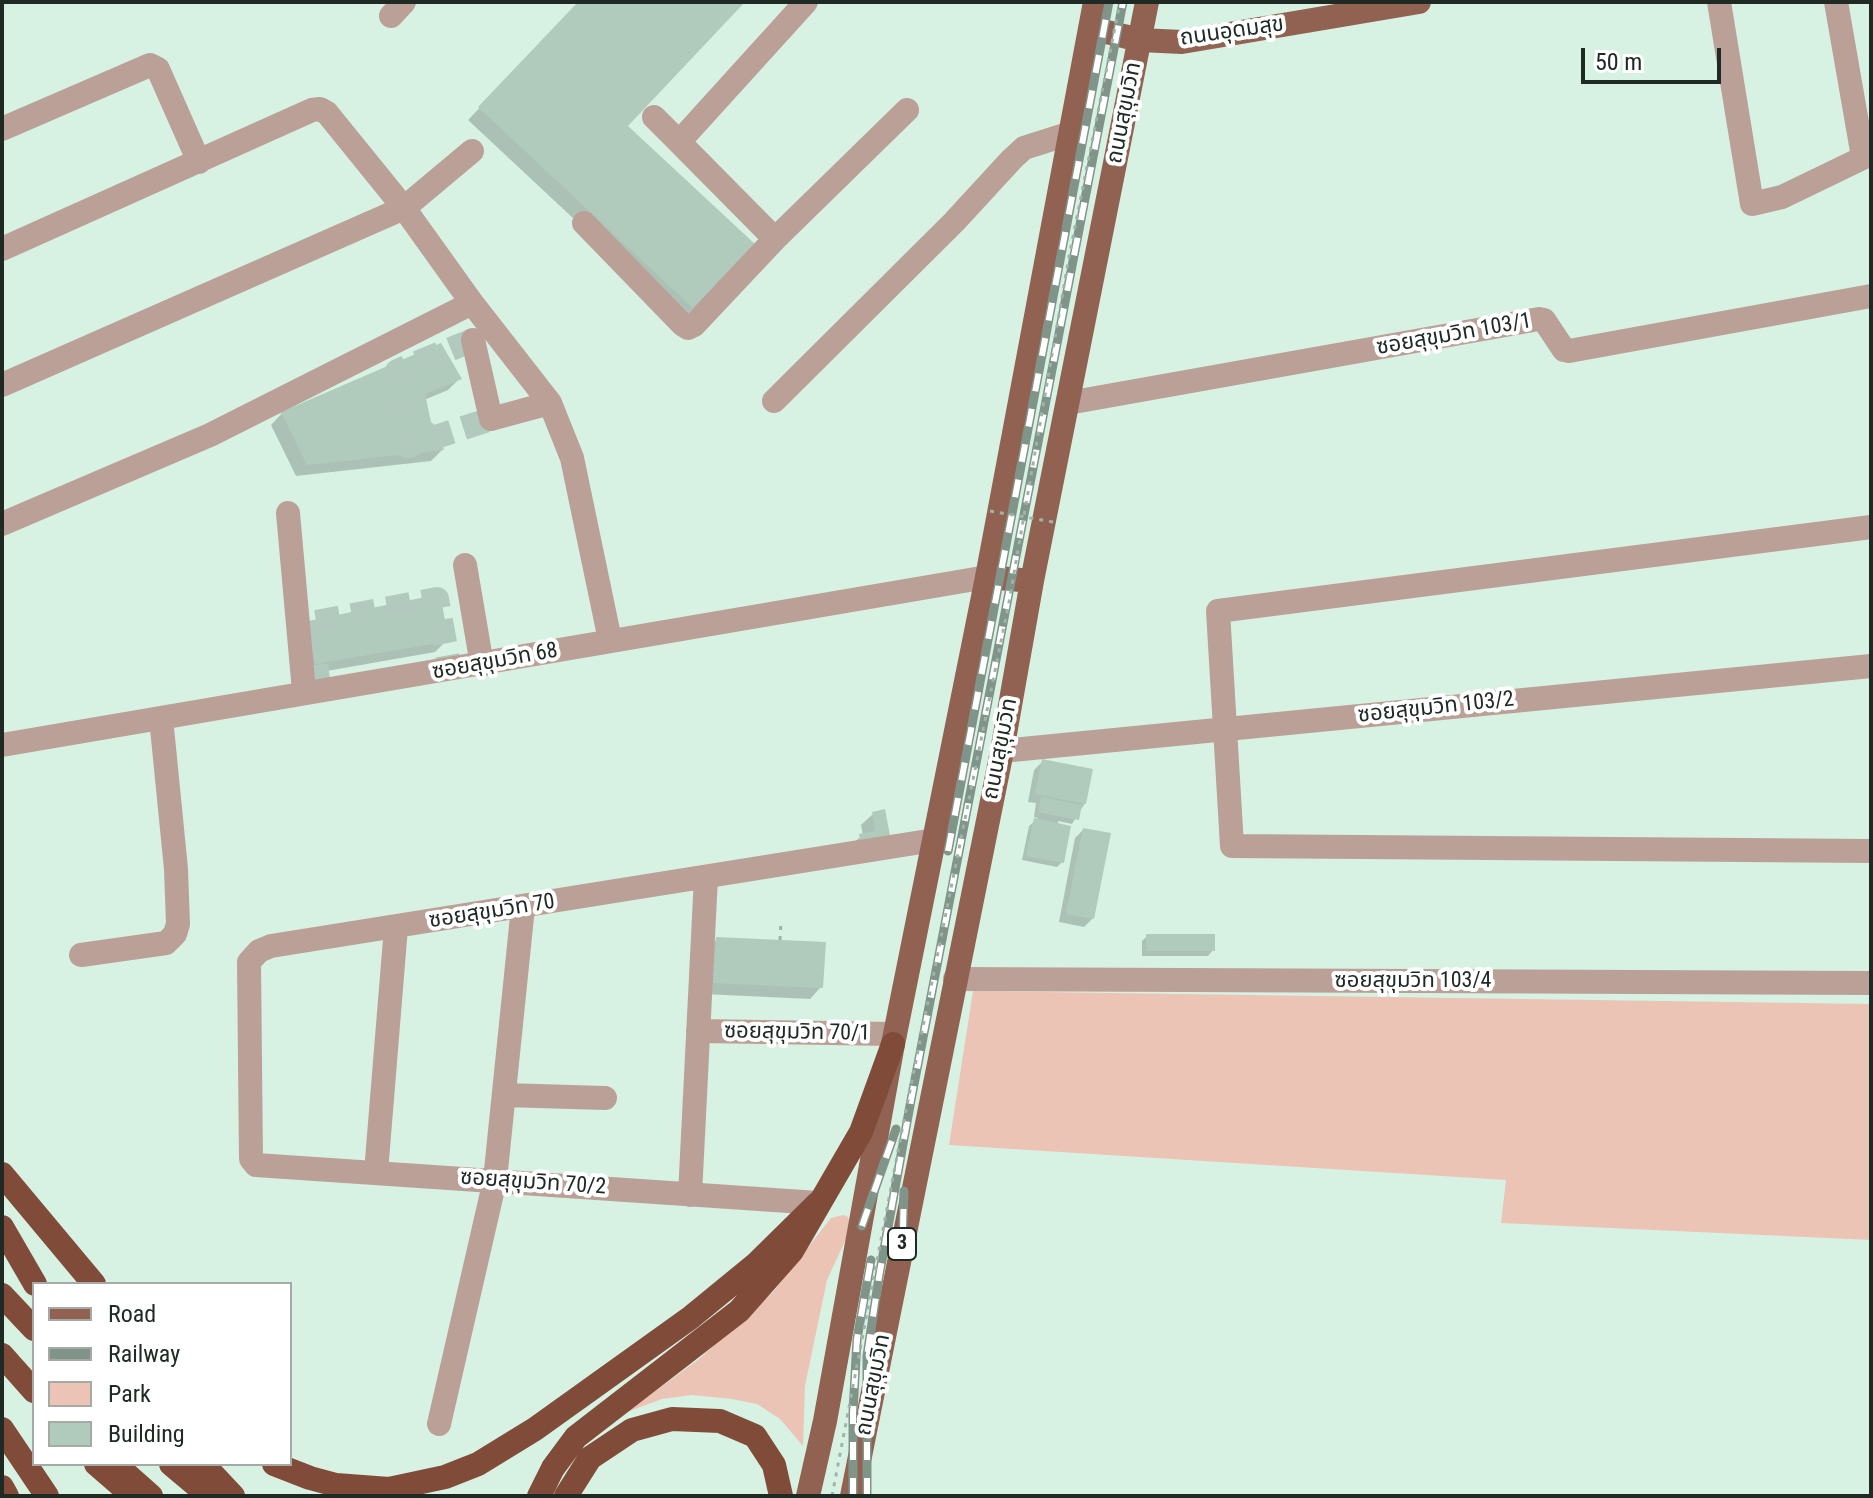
<!DOCTYPE html>
<html>
<head>
<meta charset="utf-8">
<style>
  body { margin:0 }
  #map { position:relative; width:1873px; height:1498px; overflow:hidden; background:#d7f2e3; font-family:"Roboto Condensed",sans-serif }
  canvas { display:block }
  .frame { position:absolute; inset:0; border:4px solid #202a24; pointer-events:none }
  .legend { position:absolute; left:32px; top:1282px; width:260px; height:184px; box-sizing:border-box; background:#fff; border:2px solid #a6aaa7; margin:0; padding:10px 14px; list-style:none; font-size:24px; color:#202a24 }
  .legend li { display:flex; align-items:center; gap:16px; height:40px }
  .legend b { width:40px; border:2px solid #a6aaa7 }
  .scale { position:absolute; left:1581px; top:48px; width:140px; height:36px; box-sizing:border-box; border:4px solid #202a24; border-top:0; padding-left:10px; font-size:24px; line-height:28px; white-space:nowrap; color:#202a24; -webkit-text-stroke:6px #fff; paint-order:stroke }
</style>
</head>
<body>
<div id="map">
<canvas width="1873" height="1498"></canvas>
<div class="frame"></div>
<ul class="legend">
<li><b style="height:10px;background:#916252"></b>Road</li>
<li><b style="height:10px;background:#819489"></b>Railway</li>
<li><b style="height:22px;background:#ecc4b6"></b>Park</li>
<li><b style="height:22px;background:#b0cabc"></b>Building</li>
</ul>
<div class="scale">50 m</div>
</div>
<script>
const ctx = document.querySelector('canvas').getContext('2d');
ctx.lineJoin = 'round';
function fill(path, color) { ctx.fillStyle = color; ctx.fill(path, 'evenodd'); }
const shape = rows => new Path2D(rows.map(r => 'M' + r).join(''));
function stroke(path, color, width, dash) { ctx.strokeStyle = color; ctx.lineWidth = width; ctx.lineCap = dash ? 'butt' : 'round'; ctx.setLineDash(dash || []); ctx.stroke(path); }
function label(font, color, halo, rows, align = 'center') {
  ctx.font = font + ' "Roboto Condensed","Noto Sans Thai",sans-serif'; ctx.lineWidth = 8; ctx.setLineDash([]); ctx.textBaseline = 'middle'; ctx.strokeStyle = halo; ctx.fillStyle = color; for (const [text, x, y, turn = 0] of rows) {
    ctx.save(); ctx.translate(x, y); ctx.rotate((+turn || 0) * Math.PI / 180); ctx.textAlign = isNaN(turn) ? turn : align; if (halo) ctx.strokeText(text, 0, 0); ctx.fillText(text, 0, 0); ctx.restore();
  }
}
fill(shape([
  [973,991,1871,1004,1871,1240,1501,1223,1506,1180,949,1145],
  [843,1215,848,1217,851,1228,827,1280,805,1386,803,1446,780,1419,757,1404,732,1399,692,1395,662,1399,627,1412,699,1359,773,1292,831,1218]
]), '#ecc4b6');
fill(shape([
  [580,2,743,2,625,126,753,245,682,320,468,120],
  [460,378,448,390,424,400,429,423,442,450,431,461,296,476,271,425,282,413],
  [297,635,447,640,435,652,304,675],
  [1043,761,1085,803,1072,824,1058,821,1062,862,1057,867,1022,860,1029,826,1038,818,1034,817,1036,803,1028,802,1034,770],
  [873,814,889,840,848,847,863,835,861,825],
  [1083,830,1093,918,1084,927,1059,922,1075,838],
  [1147,936,1213,950,1208,956,1142,956,1142,941],
  [717,939,821,987,810,999,703,994,705,951]
]), '#0003');
fill(shape([
  [578,2,745,2,628,126,756,245,695,310,478,107],
  [441,343,462,379,425,394,431,422,437,427,444,450,307,465,281,412],
  [440,594,449,641,315,664,308,621],
  [1042,759,1093,769,1086,804,1035,794],
  [1041,797,1082,805,1079,820,1038,812],
  [885,809,891,841,861,846,859,834,875,831,872,812],
  [1034,818,1071,826,1064,863,1026,856],
  [1083,828,1111,833,1094,919,1066,914],
  [1146,934,1215,934,1215,951,1147,951],
  [716,937,826,942,823,988,713,983]
]), '#b0cabc');
stroke(shape([
  [473,340,397,371,408,446,491,419],
  [319,689,311,623,437,599,450,670]
]), '#b2cabd', 24, [24, 12]);
stroke(shape([
  [780,940,781,920]
]), '#9eb4a8', 3, [4, 6]);
stroke(shape([
  [806,2,679,142,775,239,907,110],
  [1719,2,1752,204,1782,197,1871,154],
  [1836,2,1863,157],
  [391,16,404,2],
  [654,117,679,142],
  [2,129,150,65,158,69,199,162],
  [584,223,682,324,688,328,694,325,775,239],
  [2,249,312,110,320,109,327,113,404,208,472,303,550,403,572,458,610,640],
  [473,340,491,419,550,403],
  [2,385,404,208,472,151],
  [774,401,954,222,1012,159,1024,148,1071,133],
  [1068,403,1539,319,1544,320,1564,350,1569,351,1871,296],
  [288,513,304,691],
  [2,524,210,435,472,303],
  [1871,527,1218,611,1232,846,1871,851],
  [465,565,482,665],
  [2,745,987,577],
  [1002,751,1871,666],
  [81,955,166,943,175,934,178,924,176,869,161,718],
  [955,979,1871,983],
  [698,1031,895,1034],
  [504,1095,605,1098],
  [376,1172,396,927],
  [690,1195,706,877],
  [818,1203,256,1165,251,1159,249,962,259,951,271,946,934,840],
  [439,1424,495,1180,523,907]
]), '#bba097', 24);
stroke(shape([
  [1090,28,1140,40,1182,42,1419,2],
  [987,577,1032,581],
  [808,1496,825,1421,893,1044,987,577,1095,2],
  [852,1496,1002,751,1032,581,1147,2]
]), '#916252', 24);
stroke(shape([
  [2,1174,94,1284],
  [2,1227,35,1284],
  [2,1295,34,1329],
  [2,1355,34,1391],
  [2,1429,47,1496],
  [96,1464,133,1496],
  [171,1464,209,1496],
  [203,1464,233,1496],
  [274,1464,310,1478,336,1485,389,1489,445,1477,478,1464,535,1429,690,1318,756,1264,818,1203],
  [2,1487,7,1496],
  [539,1496,553,1468,576,1437,739,1311,792,1251,861,1132,893,1044],
  [566,1496,590,1458,632,1430,672,1419,720,1421,755,1436,774,1465,781,1496]
]), '#804c39', 24);
const rail = shape([
  [948,851,1109,2],
  [862,1226,896,1129],
  [903,1227,904,1191],
  [853,1496,853,1413,857,1339,871,1260],
  [867,1496,867,1356,879,1277,911,1100,1123,2]
]);
stroke(rail, '#819489', 9);
stroke(rail, '#fff', 6, [18]);
stroke(shape([
  [990,511,1059,523],
  [832,1496,903,1125,1009,602,1069,257,1120,2]
]), '#9eb4a8', 3, [4, 6]);
stroke(shape([
  [115,1464,151,1496]
]), '#804c39', 24);
for (const [x, y, w] of [
  [902,1244,28]
]) { const box = new Path2D(); box.roundRect(x - w / 2, y - 16, w, 32, 6); ctx.fillStyle = '#fff'; ctx.fill(box); stroke(box, '#202a24', 2); }
label('bold 20px', '#202a24', null, [
  ["3",902,1244]
]);
label('22px', '#202a24', '#fff', [
  ["ถนนอุดมสุข",1232,32,-8],
  ["ถนนสุขุมวิท",1125,113,-79],
  ["ซอยสุขุมวิท 103/1",1454,335,-10],
  ["ซอยสุขุมวิท 68",495,662,-10],
  ["ซอยสุขุมวิท 103/2",1436,708,-6],
  ["ถนนสุขุมวิท",1001,749,-79],
  ["ซอยสุขุมวิท 70",492,912,-9],
  ["ซอยสุขุมวิท 103/4",1413,981],
  ["ซอยสุขุมวิท 70/1",797,1033,1],
  ["ซอยสุขุมวิท 70/2",533,1183,4],
  ["ถนนสุขุมวิท",874,1385,-79]
]);
</script>
</body>
</html>
